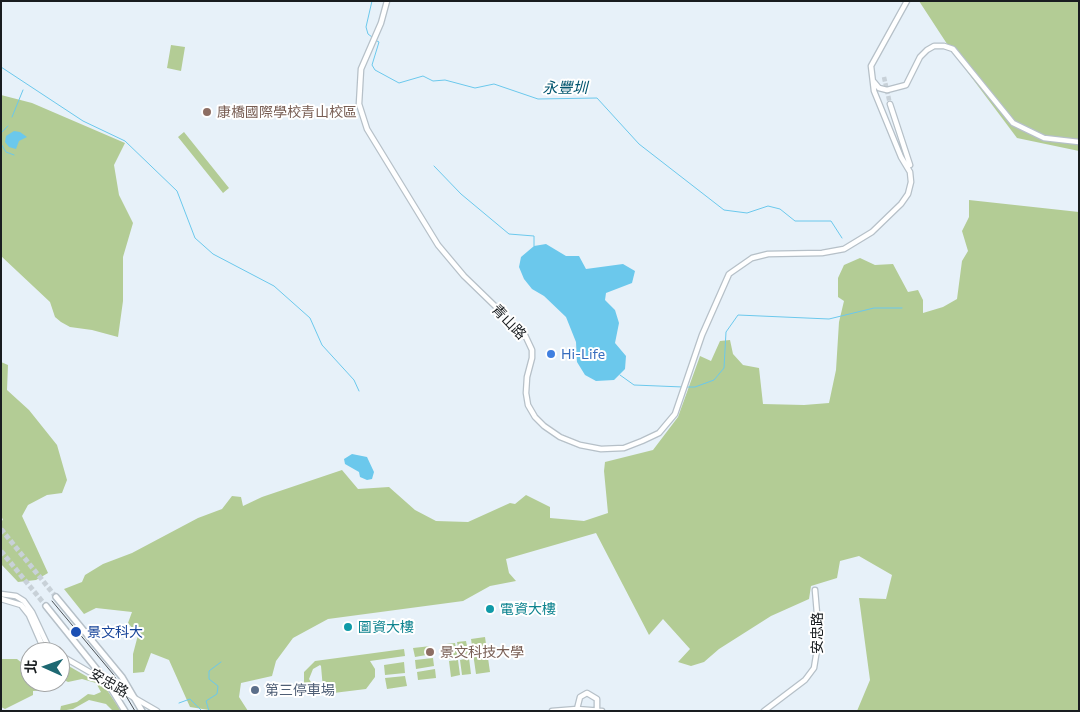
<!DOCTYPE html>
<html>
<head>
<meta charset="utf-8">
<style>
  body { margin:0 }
  #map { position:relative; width:1080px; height:712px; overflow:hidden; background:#e7f1f9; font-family:Commissioner,"Noto Sans TC",sans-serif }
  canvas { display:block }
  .frame { position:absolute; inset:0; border:2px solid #191d20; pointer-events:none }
  .north { position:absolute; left:20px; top:642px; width:50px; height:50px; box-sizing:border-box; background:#fff; border:1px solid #a3a5a6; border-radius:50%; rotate:272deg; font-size:14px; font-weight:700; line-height:20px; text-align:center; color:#191d20 }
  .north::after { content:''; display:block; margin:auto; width:18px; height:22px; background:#1d6872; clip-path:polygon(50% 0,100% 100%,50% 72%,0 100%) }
</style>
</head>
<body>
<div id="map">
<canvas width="1080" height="712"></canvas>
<div class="frame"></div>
<div class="north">北</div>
</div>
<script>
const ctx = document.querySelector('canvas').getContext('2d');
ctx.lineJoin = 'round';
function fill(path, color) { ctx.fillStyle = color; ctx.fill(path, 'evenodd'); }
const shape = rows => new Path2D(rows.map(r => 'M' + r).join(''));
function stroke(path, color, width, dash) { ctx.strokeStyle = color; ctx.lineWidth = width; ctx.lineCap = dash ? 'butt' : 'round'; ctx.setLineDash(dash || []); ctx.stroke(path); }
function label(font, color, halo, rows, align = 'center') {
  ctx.font = font + ' Commissioner,"Noto Sans TC",sans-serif'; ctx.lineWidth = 4; ctx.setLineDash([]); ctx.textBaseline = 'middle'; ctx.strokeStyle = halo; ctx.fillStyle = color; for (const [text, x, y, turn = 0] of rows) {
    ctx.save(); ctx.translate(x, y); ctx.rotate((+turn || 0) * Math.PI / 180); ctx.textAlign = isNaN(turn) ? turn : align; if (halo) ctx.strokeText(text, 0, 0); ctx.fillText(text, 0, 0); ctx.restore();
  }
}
fill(shape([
  [919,1,1079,1,1079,151,1017,138,951,50],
  [171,45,185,47,181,71,167,68],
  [1,95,32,103,125,143,114,165,119,195,133,223,123,257,123,301,118,337,92,330,70,327,61,322,55,317,50,302,1,256],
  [184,132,229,188,223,193,178,137],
  [969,200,1079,212,1079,711,857,711,870,680,859,598,886,599,892,575,859,556,840,561,837,578,811,586,809,599,771,616,719,649,704,662,691,666,678,662,690,649,663,619,649,635,596,533,506,559,509,573,516,581,490,586,463,601,328,619,293,638,276,661,272,676,241,683,239,697,248,711,215,711,190,707,169,660,151,653,144,672,133,673,133,654,138,635,128,623,132,612,96,608,84,614,64,589,82,582,85,575,103,564,132,553,198,518,222,509,232,496,241,497,243,506,262,497,342,470,358,489,389,487,415,510,436,521,468,522,510,503,515,504,526,495,550,507,550,518,584,521,608,513,604,471,605,462,653,450,678,417,700,356,711,361,720,341,730,340,733,354,743,365,759,368,763,404,804,405,829,403,836,370,839,322,844,301,838,297,838,278,844,265,860,258,875,265,893,264,908,292,918,290,923,300,923,313,943,307,957,299,962,261,968,251,962,231,969,217],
  [1,362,8,365,7,390,29,410,57,445,67,480,62,493,47,495,28,505,22,516,48,573,36,580,18,582,1,564,1,521,3,520,1,515],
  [485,637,490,672,476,674,471,639],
  [466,641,469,656,460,657,457,642],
  [455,643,458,658,449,659,446,644],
  [431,646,432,654,415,657,413,648],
  [404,649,405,656,370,661,375,669,375,677,366,689,309,696,309,690,304,684,304,672,315,661],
  [320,665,321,666,323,689,314,687,309,679,313,669],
  [433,658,434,666,416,669,415,660],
  [469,658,471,674,462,675,460,660],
  [1,659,17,659,22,663,23,669,30,667,30,682,47,682,45,690,33,691,33,695,5,709,1,707],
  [458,660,460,675,451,677,449,661],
  [60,661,105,687,121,711,113,711,106,704,89,700,73,709,60,711,61,706,77,702,88,694,94,695,101,692,96,683,82,679,68,682,64,680,60,677],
  [404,662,405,673,385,675,384,665],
  [435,669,436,678,418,680,417,672],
  [405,676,407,686,387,689,385,678]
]), '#b3cc95');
fill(shape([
  [14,131,20,132,27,137,19,141,16,149,9,147,5,142,6,136],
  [546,244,566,256,579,256,586,269,623,264,635,271,632,283,606,293,605,300,615,310,619,323,615,343,626,356,625,369,614,380,596,381,585,375,577,362,576,342,566,317,544,296,532,289,524,279,519,267,521,257,534,246],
  [352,454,367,457,374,472,372,479,367,480,360,477,359,472,345,464,344,459]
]), '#6bc8ec');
stroke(shape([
  [372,1,366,27,368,34,372,37],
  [375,40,379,42,372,65,375,70,399,83,423,76,433,81,445,80,475,88,494,84,538,99,597,98,639,144,724,210,747,213,768,206,780,209,795,221,831,221,842,238],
  [1,67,83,121,125,141,177,191,195,238,213,254,274,286,310,318,322,345,354,380,359,391],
  [12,117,23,90],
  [1,133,8,126],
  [1,144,6,152,14,155],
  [434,166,461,194,509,234,534,236,534,246],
  [620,375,634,385,683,387],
  [687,387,695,387,714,380,724,368,726,332,738,315,829,319,874,308,902,308],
  [179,703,190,699,202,711],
  [209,711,206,701,217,694,218,686,209,679,209,671,221,662]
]), '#6bc8ec', 1);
stroke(shape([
  [884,77,890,104]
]), '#c8d1d8', 4.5, [4.5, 2]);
stroke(shape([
  [1,529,56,597],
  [1,551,46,606]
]), '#c8d1d8', 5, [5, 2.5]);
const minor = shape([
  [387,1,381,23,361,69,359,104,367,129,438,245,464,276,525,335,532,350,532,358,527,377,526,393,528,405,535,417,544,426,560,437,580,445,601,449,624,448,642,441,659,433,675,414,702,335,729,274,752,258,768,254,822,253,844,249,872,232,901,204,908,194,911,182,910,172,901,157,874,91,871,66,907,1],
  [874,82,879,88,887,90,906,85,920,57,927,50,934,46,944,46,953,49,1013,123,1044,138,1079,142],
  [890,104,910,165],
  [1,594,16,596,24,601,32,612,48,646],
  [1,599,21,605,29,615,42,645,55,652],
  [60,655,157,711],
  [577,709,580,697,587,693,597,699,597,710],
  [552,711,577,709,602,711],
  [764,711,805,680,814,668,819,637,815,590]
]);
const tertiary = shape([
  [56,597,122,677,142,711],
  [46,606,107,682,125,711]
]);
stroke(minor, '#b6c0c8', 7);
stroke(tertiary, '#b6c0c8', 8);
stroke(minor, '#fff', 4.5);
stroke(tertiary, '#fff', 5);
stroke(shape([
  [52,601,113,674,135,711]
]), '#4b5054', 1);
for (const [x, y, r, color] of [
  [207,112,5,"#8d6e63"],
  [551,354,5,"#3f7fe0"],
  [490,609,5,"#0f9aa8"],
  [348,627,5,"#0f9aa8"],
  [76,632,6,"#1a4fb4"],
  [430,652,5,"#8d6e63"],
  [255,690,5,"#5c6f8a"]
]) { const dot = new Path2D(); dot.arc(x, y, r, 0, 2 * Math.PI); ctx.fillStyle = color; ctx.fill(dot); stroke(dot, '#fff', 2); }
label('14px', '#785e54', '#fff', [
  ["康橋國際學校青山校區",217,112],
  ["景文科技大學",440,652]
], 'left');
label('14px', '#191d20', '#fff', [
  ["青山路",509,322,46],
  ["安忠路",817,633,-90],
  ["安忠路",109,683,30]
]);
label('14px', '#366cbe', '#fff', [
  ["Hi-Life",561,354]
], 'left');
label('14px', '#0d838f', '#fff', [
  ["電資大樓",500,609],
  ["圖資大樓",358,627]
], 'left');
label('14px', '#164399', '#fff', [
  ["景文科大",87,632]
], 'left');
label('14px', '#4e5e75', '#fff', [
  ["第三停車場",265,690]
], 'left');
label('italic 15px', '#02556e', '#fff', [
  ["永豐圳",565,88]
]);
</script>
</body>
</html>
